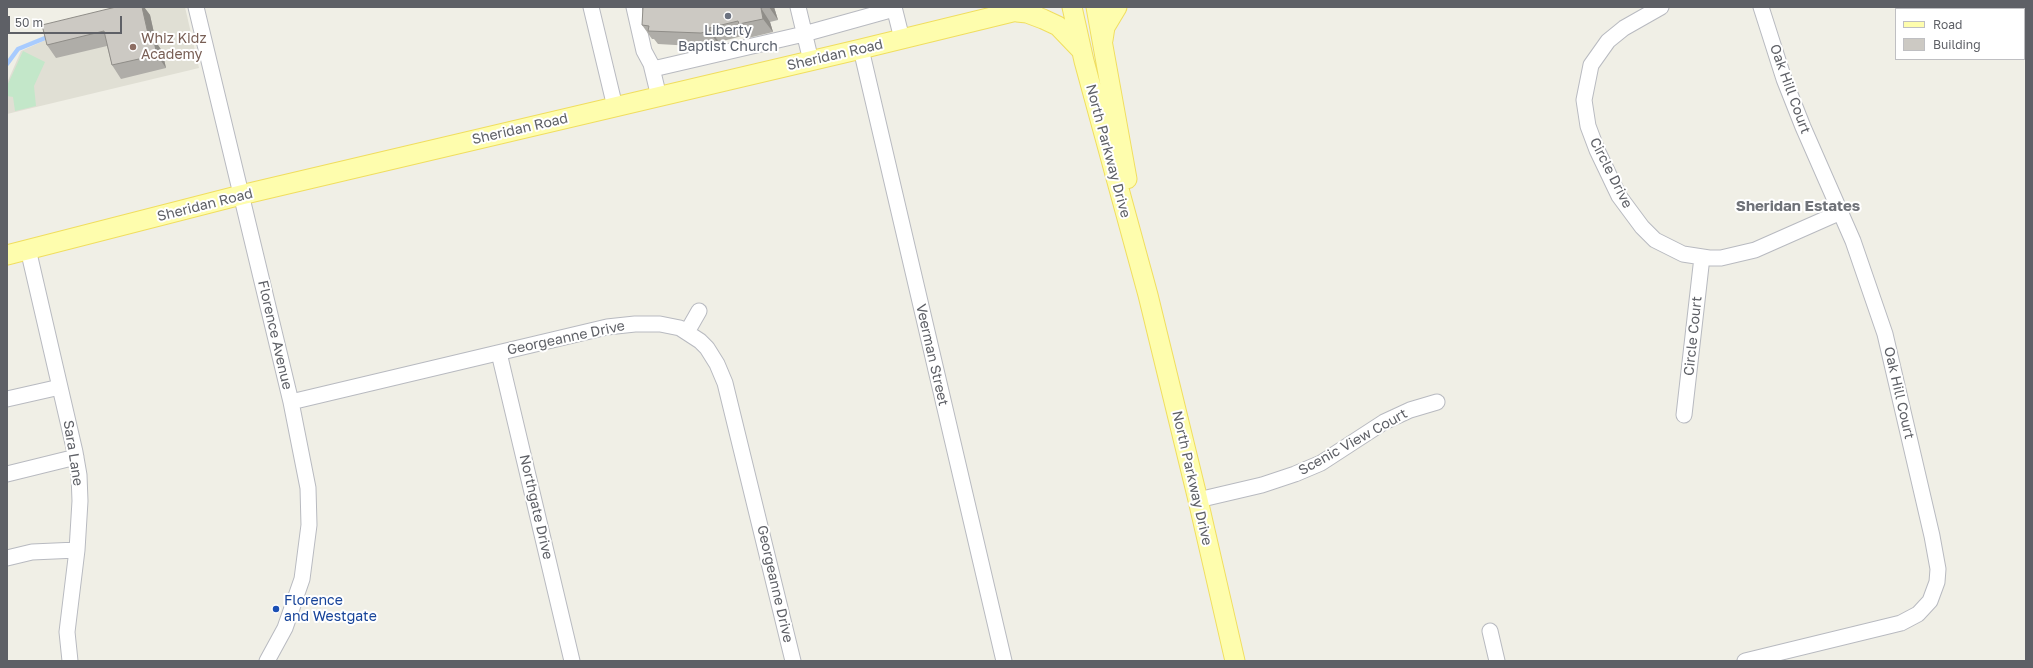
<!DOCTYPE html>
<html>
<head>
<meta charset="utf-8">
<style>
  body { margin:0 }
  #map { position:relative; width:2033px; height:668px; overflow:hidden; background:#f0efe6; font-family:"Golos Text",sans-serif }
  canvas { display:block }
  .frame { position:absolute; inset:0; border:8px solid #5e6066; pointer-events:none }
  .legend { position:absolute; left:1895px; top:8px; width:130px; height:52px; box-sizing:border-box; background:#fff; border:1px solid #bfbfc2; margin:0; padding:5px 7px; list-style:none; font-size:12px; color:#5e6066 }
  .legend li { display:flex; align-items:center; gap:8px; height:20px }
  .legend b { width:20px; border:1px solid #bfbfc2 }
  .scale { position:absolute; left:8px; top:16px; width:114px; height:18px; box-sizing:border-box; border:2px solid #5e6066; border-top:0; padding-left:5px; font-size:12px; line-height:14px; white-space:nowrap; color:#5e6066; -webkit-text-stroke:3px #fff; paint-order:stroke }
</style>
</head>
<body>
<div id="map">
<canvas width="2033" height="668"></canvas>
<div class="frame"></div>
<ul class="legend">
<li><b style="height:5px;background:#fefdad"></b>Road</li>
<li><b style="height:11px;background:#ccc9c3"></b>Building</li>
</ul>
<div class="scale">50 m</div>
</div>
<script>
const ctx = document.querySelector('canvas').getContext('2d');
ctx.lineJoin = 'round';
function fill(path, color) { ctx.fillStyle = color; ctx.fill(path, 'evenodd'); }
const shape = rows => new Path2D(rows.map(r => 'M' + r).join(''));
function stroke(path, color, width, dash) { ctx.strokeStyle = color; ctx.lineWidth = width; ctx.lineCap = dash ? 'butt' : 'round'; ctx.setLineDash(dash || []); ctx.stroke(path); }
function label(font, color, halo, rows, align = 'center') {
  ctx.font = font + ' "Golos Text",sans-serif'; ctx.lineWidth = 4; ctx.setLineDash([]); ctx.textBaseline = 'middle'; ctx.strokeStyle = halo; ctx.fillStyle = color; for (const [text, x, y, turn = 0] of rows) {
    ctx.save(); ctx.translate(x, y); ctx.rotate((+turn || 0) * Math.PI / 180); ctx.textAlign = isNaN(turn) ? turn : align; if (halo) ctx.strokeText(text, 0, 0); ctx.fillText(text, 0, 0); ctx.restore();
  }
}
fill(shape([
  [120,7,185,7,199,68,7,114,7,83,21,51]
]), '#e0dfd4');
fill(shape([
  [23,51,45,62,34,86,36,106,15,111,13,97,7,96,7,86]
]), '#c3e7c9');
stroke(shape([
  [7,64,18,49,50,36]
]), '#a8cbfe', 4.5);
const minor = shape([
  [196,7,291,402,308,488,309,525,302,579,285,628,267,661],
  [591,7,615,107],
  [634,7,644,51,651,64,659,97],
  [798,7,811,61],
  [894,7,902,39],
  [1661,7,1624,28,1608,41,1591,65,1584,100,1588,126,1597,150,1619,196,1642,227,1655,240,1683,254,1709,258,1721,258,1755,250,1841,212],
  [861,49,1004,661],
  [653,69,804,34,894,9],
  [28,249,75,452,79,475,80,501,77,550,67,632,70,661],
  [687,332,699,311],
  [499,353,572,661],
  [7,399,60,387],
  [291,402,607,327,635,324,660,324,680,328,700,341,707,348,717,364,725,383,793,661],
  [1684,415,1702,257],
  [7,474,76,457],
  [1198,500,1262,485,1295,474,1321,463,1384,422,1410,410,1437,402],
  [7,558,32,552,77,550],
  [1490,631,1497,661],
  [1745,661,1901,623,1918,614,1930,601,1937,582,1938,569,1932,536,1885,334,1853,241,1803,127,1784,79,1761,7]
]);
const major = shape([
  [1072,7,1084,61,1148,295,1198,500,1235,661],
  [1096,7,1127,179],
  [1017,12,1027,13,1043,19,1058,26,1081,50],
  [1103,40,1105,27,1117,7],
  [7,255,241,195,861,49,1033,7]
]);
stroke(minor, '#b8bac0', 17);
stroke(major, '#f0de5f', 21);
stroke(minor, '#fff', 15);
stroke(major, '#fefdad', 19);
fill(shape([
  [116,7,144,7,150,15,156,42,162,51,166,68,121,79,112,65,107,46,56,58,47,45],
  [643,7,774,7,778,20,770,22,773,32,748,38,746,35,719,42,719,45,710,47,658,44,654,39,652,39,642,25]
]), '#afada8');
fill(shape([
  [142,7,144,7,150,15,156,42,162,51,166,68,157,55,149,38],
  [769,7,774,7,778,20],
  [761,8,770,22,773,32,763,19],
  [709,28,719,42,719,45,709,31]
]), '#8f8d88');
const building = shape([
  [116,7,142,7,149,38,153,37,157,55,112,65,104,31,47,45,42,25,116,7],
  [643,7,765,7,761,8,763,19,739,24,738,21,709,28,709,31,701,33,648,31,649,26,642,25,643,7]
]);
fill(building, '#ccc9c3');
stroke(building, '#8f8d88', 1);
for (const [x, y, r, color] of [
  [728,16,4,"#6b7280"],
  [133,47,4,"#8d6e63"],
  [276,609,4,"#1a4fb4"]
]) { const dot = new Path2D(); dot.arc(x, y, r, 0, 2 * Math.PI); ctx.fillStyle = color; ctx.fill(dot); stroke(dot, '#fff', 1.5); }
label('14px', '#5b616d', '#fff', [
  ["Liberty",728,31],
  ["Baptist Church",728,47]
]);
label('14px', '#785e54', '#fff', [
  ["Whiz Kidz",141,39],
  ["Academy",141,55]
], 'left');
label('14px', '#5e6066', '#fff', [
  ["Sheridan Road",835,55,-13],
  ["Oak Hill Court",1790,89,70],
  ["Sheridan Road",520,129,-13],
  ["North Parkway Drive",1108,151,75],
  ["Circle Drive",1611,173,63],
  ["Sheridan Road",205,205,-14],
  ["Florence Avenue",275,335,77],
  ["Circle Court",1693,336,-84],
  ["Georgeanne Drive",566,338,-12],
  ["Veerman Street",932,355,77],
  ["Oak Hill Court",1899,393,77],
  ["Scenic View Court",1353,442,-29],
  ["Sara Lane",73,453,81],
  ["North Parkway Drive",1192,478,77],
  ["Northgate Drive",536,507,77],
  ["Georgeanne Drive",775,584,77]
]);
label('14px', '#164399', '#fff', [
  ["Florence",284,601],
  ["and Westgate",284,617]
], 'left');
label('bold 15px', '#6f7278', '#fff', [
  ["Sheridan Estates",1798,206]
]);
</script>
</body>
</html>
